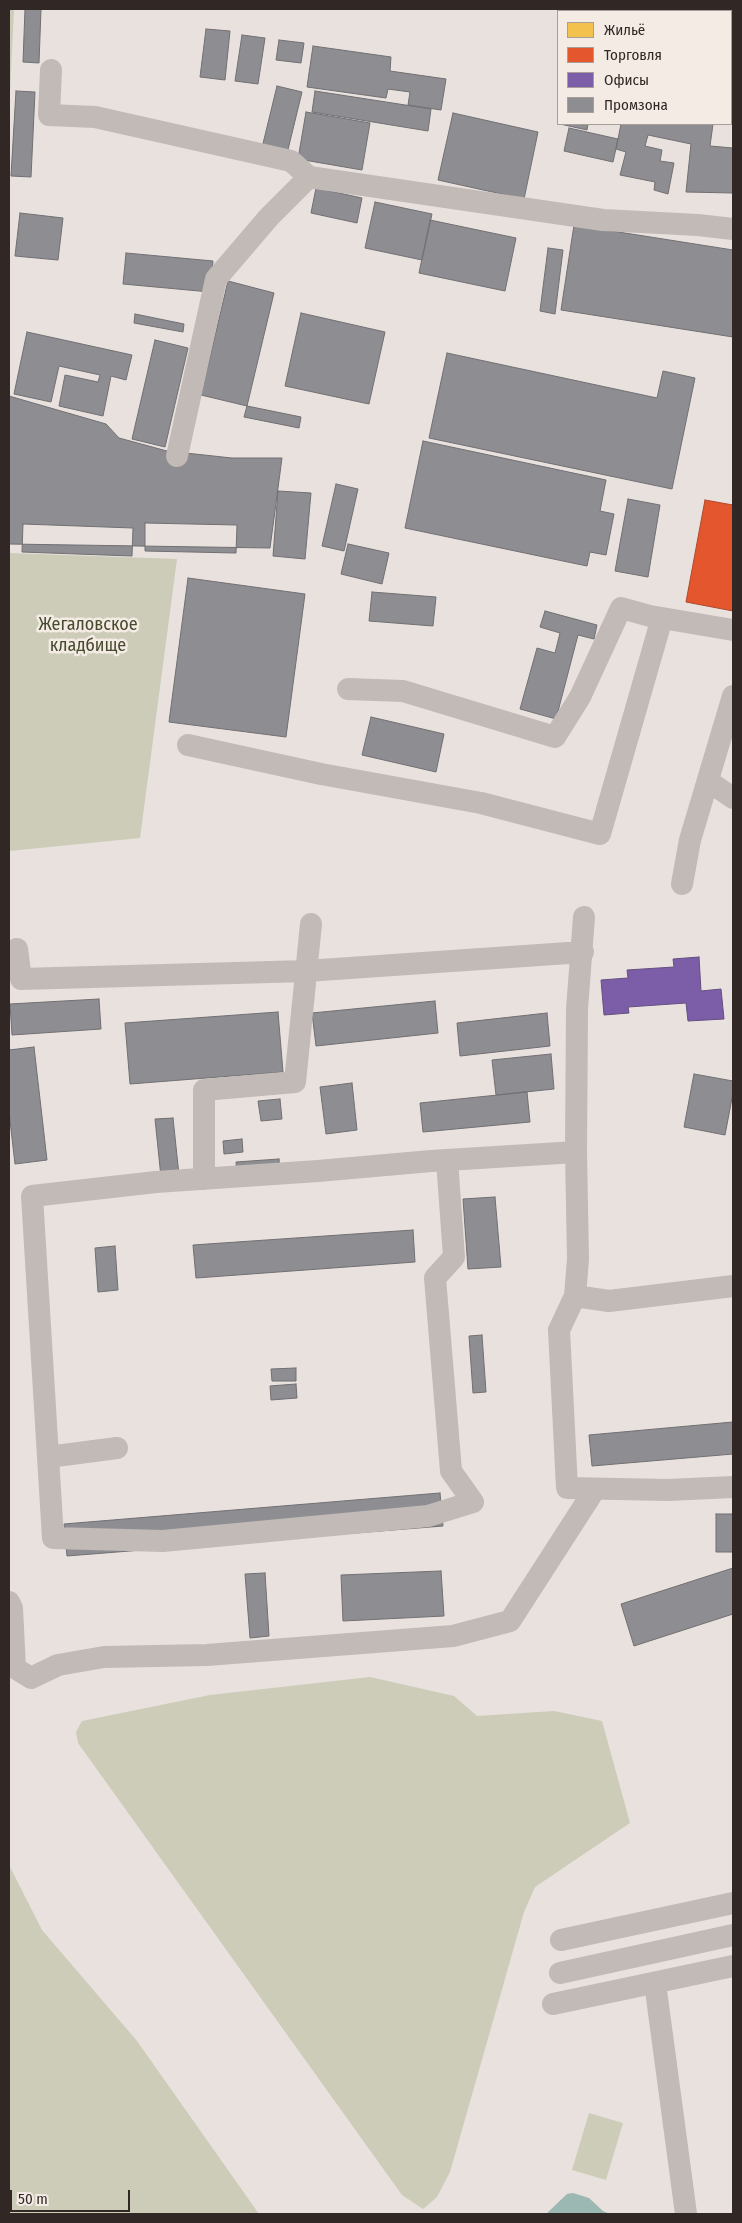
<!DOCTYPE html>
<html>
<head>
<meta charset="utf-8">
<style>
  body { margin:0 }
  #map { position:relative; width:742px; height:2223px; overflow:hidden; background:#e8e1de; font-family:"Fira Sans Condensed",sans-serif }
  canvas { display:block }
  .frame { position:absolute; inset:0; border:10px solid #312826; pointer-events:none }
  .legend { position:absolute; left:557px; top:10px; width:175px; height:115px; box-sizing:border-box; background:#f5ebe5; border:1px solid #a79d99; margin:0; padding:6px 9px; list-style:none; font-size:15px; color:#312826 }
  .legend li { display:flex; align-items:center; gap:10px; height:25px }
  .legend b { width:25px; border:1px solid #a79d99 }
  .scale { position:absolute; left:10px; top:2190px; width:120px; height:22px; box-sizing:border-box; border:2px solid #312826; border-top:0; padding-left:6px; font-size:15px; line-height:18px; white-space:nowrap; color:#312826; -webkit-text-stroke:4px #f5ebe5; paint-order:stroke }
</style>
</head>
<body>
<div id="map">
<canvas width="742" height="2223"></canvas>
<div class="frame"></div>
<ul class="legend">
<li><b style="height:14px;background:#f2c14e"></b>Жильё</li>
<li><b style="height:14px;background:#e4572e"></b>Торговля</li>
<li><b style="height:14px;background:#7b5ea7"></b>Офисы</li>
<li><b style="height:14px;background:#8d8d92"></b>Промзона</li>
</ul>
<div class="scale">50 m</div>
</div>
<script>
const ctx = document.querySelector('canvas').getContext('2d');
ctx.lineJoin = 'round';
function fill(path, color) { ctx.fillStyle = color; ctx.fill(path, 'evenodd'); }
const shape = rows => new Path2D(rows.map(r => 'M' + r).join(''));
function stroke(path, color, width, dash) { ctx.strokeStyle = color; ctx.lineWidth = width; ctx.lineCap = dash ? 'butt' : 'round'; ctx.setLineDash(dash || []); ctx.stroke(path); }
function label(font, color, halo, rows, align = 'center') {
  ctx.font = font + ' "Fira Sans Condensed",sans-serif'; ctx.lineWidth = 5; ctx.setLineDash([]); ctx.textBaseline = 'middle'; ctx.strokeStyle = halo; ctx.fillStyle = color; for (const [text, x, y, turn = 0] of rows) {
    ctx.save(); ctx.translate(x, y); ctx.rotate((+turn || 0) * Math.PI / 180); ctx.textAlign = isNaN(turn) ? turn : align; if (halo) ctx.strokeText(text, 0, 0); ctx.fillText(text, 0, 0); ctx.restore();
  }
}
fill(shape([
  [9,9,14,9,9,115],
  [9,553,177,559,140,838,9,851],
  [370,1677,454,1696,477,1716,554,1711,602,1721,630,1823,535,1887,524,1912,450,2172,437,2197,423,2209,402,2195,78,1743,76,1732,82,1721,210,1695],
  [9,1865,42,1930,137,2041,259,2214,9,2214],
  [589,2113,623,2123,606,2180,572,2170]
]), '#ccccb9');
fill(shape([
  [573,2193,589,2198,603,2211,610,2214,546,2214,567,2194]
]), '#9cb8b3');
const homes = shape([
  [701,9,722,9,722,11,701,9]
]);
fill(homes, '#f2c14e');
stroke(homes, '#b89342', 1);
const shops = shape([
  [705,500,733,505,733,611,686,602,705,500]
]);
fill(shops, '#e4572e');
stroke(shops, '#ae492c', 1);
const offices = shape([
  [699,957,701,991,721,989,724,1019,688,1021,686,1003,628,1007,629,1013,604,1015,601,980,628,978,627,970,674,967,673,959,699,957]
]);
fill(offices, '#7b5ea7');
stroke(offices, '#654e80', 1);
const industry = shape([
  [25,9,41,9,39,63,23,62,25,9],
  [206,29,230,31,225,80,200,77,206,29],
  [242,35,265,38,258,84,235,81,242,35],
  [279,40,304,43,301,63,276,60,279,40],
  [313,46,391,57,390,71,446,79,441,110,408,105,410,92,388,89,386,98,307,87,313,46],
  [277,86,302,92,284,166,259,160,277,86],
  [16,91,35,92,31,177,11,176,16,91],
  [315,91,431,109,428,131,312,112,315,91],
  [306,112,370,123,362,170,298,159,306,112],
  [453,113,538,132,524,199,438,180,453,113],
  [560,124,588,124,587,130,560,124],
  [621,124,713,124,710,146,733,148,733,193,686,192,691,144,648,135,645,146,662,150,660,161,674,163,668,194,654,190,655,182,620,175,626,152,616,149,621,124],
  [569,128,618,139,613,162,564,151,569,128],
  [316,188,362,198,357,223,311,213,316,188],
  [375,202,432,214,422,260,365,248,375,202],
  [20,213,63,218,58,260,15,256,20,213],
  [430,220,516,238,505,291,419,273,430,220],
  [574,225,733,250,733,337,561,310,574,225],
  [548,248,563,250,555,314,540,311,548,248],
  [126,253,213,261,210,292,123,284,126,253],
  [228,281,274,293,247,406,201,395,228,281],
  [301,313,385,332,369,404,285,386,301,313],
  [135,314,184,324,183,332,134,323,135,314],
  [27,332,132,355,126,380,111,376,103,416,59,406,65,375,98,382,100,375,59,366,51,402,14,394,27,332],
  [155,340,188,348,165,447,132,439,155,340],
  [447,353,657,398,663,371,695,378,672,489,429,438,447,353],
  [9,396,106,424,119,438,167,451,232,458,282,458,270,548,9,544,9,396],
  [247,406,301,417,299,428,244,417,247,406],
  [423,441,606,480,600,511,614,514,606,555,590,552,587,566,405,528,423,441],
  [336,484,358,489,344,551,322,546,336,484],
  [278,491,311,493,305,559,273,556,278,491],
  [628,499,660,505,648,577,615,571,628,499],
  [145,523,237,525,236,553,145,551,145,523],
  [23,524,133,528,132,556,22,552,23,524],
  [348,544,389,553,382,584,341,574,348,544],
  [188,578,305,594,286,737,169,722,188,578],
  [372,592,436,597,433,626,369,621,372,592],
  [545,611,597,625,594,639,578,635,556,719,520,709,537,648,555,653,560,633,540,627,545,611],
  [371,717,444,734,436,772,362,755,371,717],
  [99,999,101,1029,12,1035,10,1004,99,999],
  [435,1001,438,1033,316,1046,312,1013,435,1001],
  [278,1012,283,1072,130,1084,125,1023,278,1012],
  [547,1013,550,1046,460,1056,457,1023,547,1013],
  [34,1047,47,1160,15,1164,9,1112,9,1050,34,1047],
  [551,1054,554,1089,496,1095,492,1060,551,1054],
  [694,1074,733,1081,733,1093,725,1135,684,1127,694,1074],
  [352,1083,357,1130,326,1134,320,1087,352,1083],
  [527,1092,530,1122,423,1132,420,1103,527,1092],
  [280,1099,282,1119,261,1121,258,1101,280,1099],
  [173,1118,179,1175,161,1177,155,1119,173,1118],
  [242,1139,243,1152,224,1154,223,1141,242,1139],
  [279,1159,280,1175,237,1178,236,1162,279,1159],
  [495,1197,501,1267,468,1269,463,1199,495,1197],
  [413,1230,415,1262,196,1278,193,1245,413,1230],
  [115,1246,118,1290,98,1292,95,1248,115,1246],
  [482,1335,486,1392,473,1393,469,1336,482,1335],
  [296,1368,296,1381,272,1381,271,1369,296,1368],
  [296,1384,297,1398,271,1400,270,1386,296,1384],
  [733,1422,733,1454,592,1466,589,1435,733,1422],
  [440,1493,443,1526,67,1556,64,1524,440,1493],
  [716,1514,733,1514,733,1552,716,1552,716,1514],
  [733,1568,733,1614,634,1646,621,1604,733,1568],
  [441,1571,444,1616,343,1621,341,1575,441,1571],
  [265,1573,269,1636,250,1638,245,1574,265,1573]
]);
fill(industry, '#8d8d92');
stroke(industry, '#716f72', 1);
stroke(shape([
  [51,70,49,115,95,117,291,161,309,177],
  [177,456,216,279,269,217,309,177,603,220,698,225,733,229],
  [348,689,403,691,555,737,580,697,621,608,650,616,733,630],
  [188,745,321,774,481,803,600,834,662,618],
  [708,781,733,798],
  [682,884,690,840,733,696],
  [584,917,577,1009,576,1152,578,1259,575,1296,559,1330,567,1488,668,1490,733,1487],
  [17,949,21,979,306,971,583,952],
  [447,1160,454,1257,435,1278,451,1471,473,1502,428,1516,163,1541,53,1538,32,1196,156,1182,318,1171,431,1161,576,1152],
  [204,1179,204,1090,295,1082,311,924],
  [575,1296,609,1301,733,1286],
  [48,1457,117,1448],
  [9,1602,12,1608,15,1668,31,1678,58,1665,104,1657,207,1655,453,1636,510,1621,595,1489],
  [561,1940,733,1903],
  [560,1973,733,1935],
  [655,1983,686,2214],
  [553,2004,733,1966]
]), '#c1bab7', 22);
label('18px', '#464b2e', '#f5ebe5', [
  ["Жегаловское",88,625],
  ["кладбище",88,646]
]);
</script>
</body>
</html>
